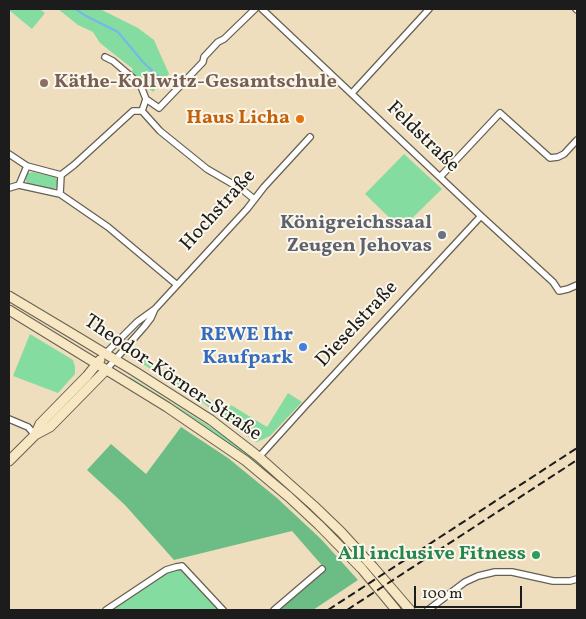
<!DOCTYPE html>
<html>
<head>
<meta charset="utf-8">
<style>
  body { margin:0 }
  #map { position:relative; width:586px; height:619px; overflow:hidden; background:#eedebd; font-family:Vollkorn,serif }
  canvas { display:block }
  .frame { position:absolute; inset:0; border:10px solid #1c1c1c; pointer-events:none }
  .scale { position:absolute; left:414px; top:586px; width:108px; height:22px; box-sizing:border-box; border:2px solid #1c1c1c; border-top:0; padding-left:6px; font-size:15px; line-height:18px; white-space:nowrap; color:#1c1c1c; -webkit-text-stroke:4px #fbf7ec; paint-order:stroke }
</style>
</head>
<body>
<div id="map">
<canvas width="586" height="619"></canvas>
<div class="frame"></div>
<div class="scale">100 m</div>
</div>
<script>
const ctx = document.querySelector('canvas').getContext('2d');
ctx.lineJoin = 'round';
function fill(path, color) { ctx.fillStyle = color; ctx.fill(path, 'evenodd'); }
const shape = rows => new Path2D(rows.map(r => 'M' + r).join(''));
function stroke(path, color, width, dash) { ctx.strokeStyle = color; ctx.lineWidth = width; ctx.lineCap = dash ? 'butt' : 'round'; ctx.setLineDash(dash || []); ctx.stroke(path); }
function label(font, color, halo, rows, align = 'center') {
  ctx.font = font + ' Vollkorn,serif'; ctx.lineWidth = 4; ctx.setLineDash([]); ctx.textBaseline = 'middle'; ctx.strokeStyle = halo; ctx.fillStyle = color; for (const [text, x, y, turn = 0] of rows) {
    ctx.save(); ctx.translate(x, y); ctx.rotate((+turn || 0) * Math.PI / 180); ctx.textAlign = isNaN(turn) ? turn : align; if (halo) ctx.strokeText(text, 0, 0); ctx.fillText(text, 0, 0); ctx.restore();
  }
}
fill(shape([
  [9,9,40,9,45,13,32,29,9,10],
  [58,9,100,9,138,28,154,40,169,74,153,92,131,73,133,69,100,43,93,32,78,25],
  [404,154,442,189,401,229,365,194],
  [33,172,55,177,58,181,58,186,55,188,52,189,28,184,25,179,26,175,28,173],
  [30,334,73,360,75,367,75,374,58,393,13,376],
  [141,357,228,410,231,405,267,427,288,393,302,402,270,436,257,442,253,440,199,400,138,361],
  [130,377,212,428,252,456,293,491,338,534,367,565,403,608,401,609,365,567,322,522,250,459,207,429,128,379],
  [178,565,219,610,106,610]
]), '#85dca0');
fill(shape([
  [181,427,228,458,277,498,321,539,358,580,313,610,277,610,326,570,292,531,174,560,125,505,87,470,111,444,146,474]
]), '#6cbc86');
stroke(shape([
  [75,9,86,16,118,32,143,62,162,80]
]), '#75b7ea', 2);
const street = shape([
  [262,9,481,216,553,282,559,291,568,289,577,285],
  [576,9,577,10],
  [105,57,113,61,140,84,146,99],
  [352,93,429,9],
  [142,111,146,99,159,108,203,62,204,57,218,42,224,39,255,9],
  [142,111,160,131,207,169,243,190,254,199],
  [9,154,27,166,61,175],
  [61,175,74,165,133,111,142,111],
  [440,177,500,113,550,158,558,157,564,154,577,140],
  [19,185,27,166],
  [9,188,19,185,60,194,108,227,176,284],
  [60,194,61,175],
  [105,354,137,322,155,309,247,209,264,187,310,137],
  [106,370,144,327,151,318,155,309],
  [9,419,28,427,35,435],
  [259,457,306,405,481,216],
  [106,610,166,570,176,567,182,566,223,610],
  [274,610,322,569],
  [428,610,465,582,478,576,495,572,512,572,553,581,570,581,577,579]
]);
const secondary = shape([
  [9,296,66,330,134,371,211,420,259,457,314,506,341,532,373,567,410,610],
  [9,310,167,407,246,461,289,497,319,525,362,569,396,610],
  [35,435,40,424,87,376,100,360],
  [9,461,35,435,50,427,106,370]
]);
stroke(street, '#666054', 8);
stroke(secondary, '#666054', 11);
stroke(street, '#fff', 5.5);
stroke(secondary, '#f8e7c3', 9);
stroke(shape([
  [328,610,577,448],
  [347,610,577,460]
]), '#1c1c1c', 2, [8, 4]);
for (const [x, y, r, color] of [
  [44,83,5,"#8d6e63"],
  [300,119,5,"#e8710a"],
  [442,235,5,"#6b7280"],
  [303,347,5,"#3f7fe0"],
  [536,555,5,"#2e9e5b"]
]) { const dot = new Path2D(); dot.arc(x, y, r, 0, 2 * Math.PI); ctx.fillStyle = color; ctx.fill(dot); stroke(dot, '#fbf7ec', 2); }
label('bold 20px', '#785e54', '#fbf7ec', [
  ["Käthe-Kollwitz-Gesamtschule",54,83]
], 'left');
label('bold 20px', '#c56008', '#fbf7ec', [
  ["Haus Licha",290,119]
], 'right');
label('20px', '#1c1c1c', '#fbf7ec', [
  ["Feldstraße",422,138,44],
  ["Hochstraße",219,211,-48],
  ["Dieselstraße",358,325,-47],
  ["Theodor-Körner-Straße",172,379,34]
]);
label('bold 20px', '#5b616d', '#fbf7ec', [
  ["Königreichssaal",432,224],
  ["Zeugen Jehovas",432,247]
], 'right');
label('bold 20px', '#366cbe', '#fbf7ec', [
  ["REWE Ihr",293,336],
  ["Kaufpark",293,359]
], 'right');
label('bold 20px', '#27864d', '#fbf7ec', [
  ["All inclusive Fitness",526,555]
], 'right');
</script>
</body>
</html>
